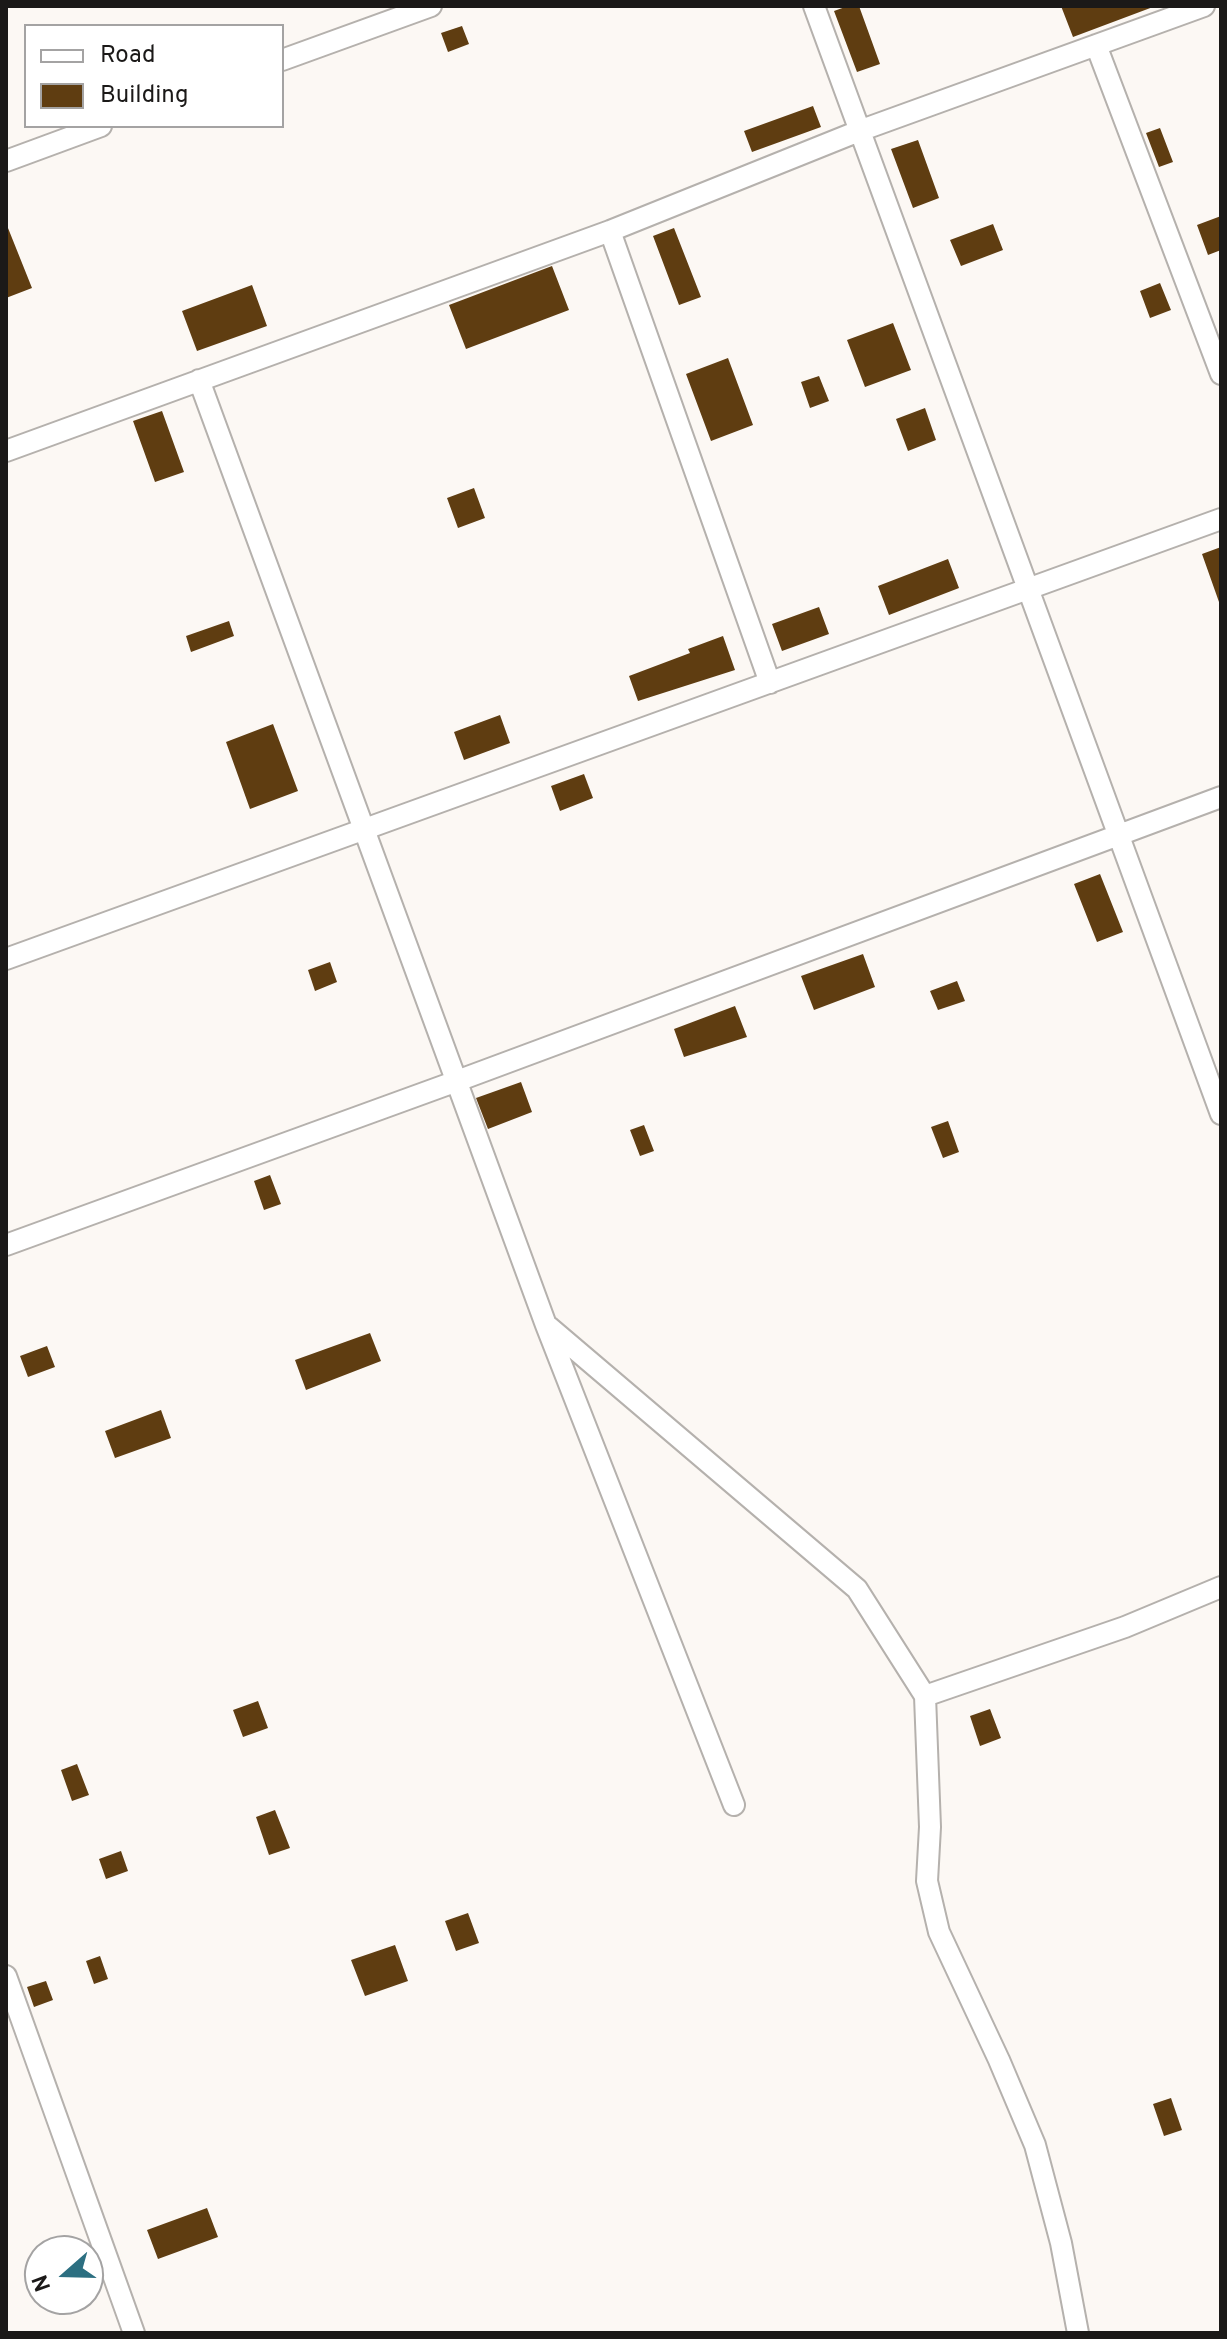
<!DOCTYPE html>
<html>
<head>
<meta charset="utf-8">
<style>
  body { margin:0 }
  #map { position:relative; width:1227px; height:2339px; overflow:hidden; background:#fcf8f4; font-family:Overpass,sans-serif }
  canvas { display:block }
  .frame { position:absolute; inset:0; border:8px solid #1b1918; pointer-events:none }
  .legend { position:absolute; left:24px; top:24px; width:260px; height:104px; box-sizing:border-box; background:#fff; border:2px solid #a4a3a3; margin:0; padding:10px 14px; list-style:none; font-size:24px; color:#1b1918 }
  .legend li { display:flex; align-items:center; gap:16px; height:40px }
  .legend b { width:40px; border:2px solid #a4a3a3 }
  .north { position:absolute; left:24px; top:2235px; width:80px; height:80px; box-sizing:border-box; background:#fff; border:2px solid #a4a3a3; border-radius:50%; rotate:250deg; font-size:22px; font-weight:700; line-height:32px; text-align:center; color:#1b1918 }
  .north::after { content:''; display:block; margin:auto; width:28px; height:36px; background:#2c6f81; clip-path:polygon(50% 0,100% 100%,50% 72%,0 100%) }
</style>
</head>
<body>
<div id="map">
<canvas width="1227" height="2339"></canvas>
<div class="frame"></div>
<ul class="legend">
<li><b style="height:10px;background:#fff"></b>Road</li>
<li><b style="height:22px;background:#5f3d11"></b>Building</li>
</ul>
<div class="north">N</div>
</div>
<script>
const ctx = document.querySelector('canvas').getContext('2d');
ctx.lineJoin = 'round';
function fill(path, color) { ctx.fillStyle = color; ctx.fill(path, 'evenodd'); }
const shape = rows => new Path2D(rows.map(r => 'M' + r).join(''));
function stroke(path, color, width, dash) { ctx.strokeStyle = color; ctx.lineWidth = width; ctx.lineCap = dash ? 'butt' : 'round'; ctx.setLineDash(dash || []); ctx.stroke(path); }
fill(shape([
  [848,6,859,6,880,64,857,72,834,11],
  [1061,6,1153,6,1153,7,1073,37],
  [462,26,469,44,448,52,441,33],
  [813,106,821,127,752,152,744,131],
  [1160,128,1173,162,1159,167,1146,133],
  [918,140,939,198,913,208,891,149],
  [1221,216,1221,250,1208,255,1197,225],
  [6,223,32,288,6,298],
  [993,224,1003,250,961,266,950,240],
  [674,228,701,297,679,305,653,236],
  [552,266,569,310,466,349,449,305],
  [1160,283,1171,310,1150,318,1140,291],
  [252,285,267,326,197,351,182,311],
  [893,323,911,370,865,387,847,340],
  [728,358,753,425,711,441,686,374],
  [819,376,829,401,810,408,801,382],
  [925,408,936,440,908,451,896,419],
  [162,411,184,472,155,482,133,421],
  [474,488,485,518,458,528,447,498],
  [1221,547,1221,602,1219,602,1202,554],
  [948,559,959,588,889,615,878,586],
  [819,607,829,634,782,651,772,624],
  [229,621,234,636,191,652,186,636],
  [723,636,735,670,638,701,629,676,690,653,688,649],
  [500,715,510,743,464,760,454,732],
  [273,724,298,791,250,809,226,742],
  [584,774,593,798,560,811,551,786],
  [1100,874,1123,932,1097,942,1074,884],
  [863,954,875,987,814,1010,801,976],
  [330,962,337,982,315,991,308,970],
  [957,981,965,1001,938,1010,930,991],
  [735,1006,747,1037,684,1057,674,1029],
  [521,1082,532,1112,488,1129,476,1098],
  [948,1121,959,1152,943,1158,931,1127],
  [644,1125,654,1151,640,1156,630,1130],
  [270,1175,281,1204,264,1210,254,1181],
  [370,1333,381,1361,306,1390,295,1360],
  [47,1346,55,1367,28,1377,20,1356],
  [161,1410,171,1438,115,1458,105,1431],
  [258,1701,268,1728,243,1737,233,1710],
  [990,1709,1001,1738,980,1746,970,1716],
  [77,1764,89,1795,72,1801,61,1770],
  [275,1810,290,1848,269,1855,256,1817],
  [121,1851,128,1871,106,1879,99,1859],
  [468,1913,479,1943,456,1951,445,1921],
  [395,1945,408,1981,365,1996,351,1960],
  [100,1956,108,1979,94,1984,86,1961],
  [46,1981,53,2000,34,2007,27,1987],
  [1171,2098,1182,2130,1164,2136,1153,2104],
  [207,2208,218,2237,158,2259,147,2230]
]), '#5f3d11');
const minor = shape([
  [814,6,1221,1114],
  [1096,45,1221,374],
  [282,60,431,6],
  [6,161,101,126],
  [610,231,770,683],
  [199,380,546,1325,734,1805],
  [6,451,610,231,859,131,1204,6],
  [6,959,1221,519],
  [6,1245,457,1081,1221,797],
  [549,1327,857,1589,925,1696,930,1827,927,1881,939,1932,999,2060,1035,2145,1061,2243,1078,2333],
  [925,1696,1125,1627,1221,1587],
  [6,1976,134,2333]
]);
stroke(minor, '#b5b1ad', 24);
stroke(minor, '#fff', 20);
</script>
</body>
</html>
